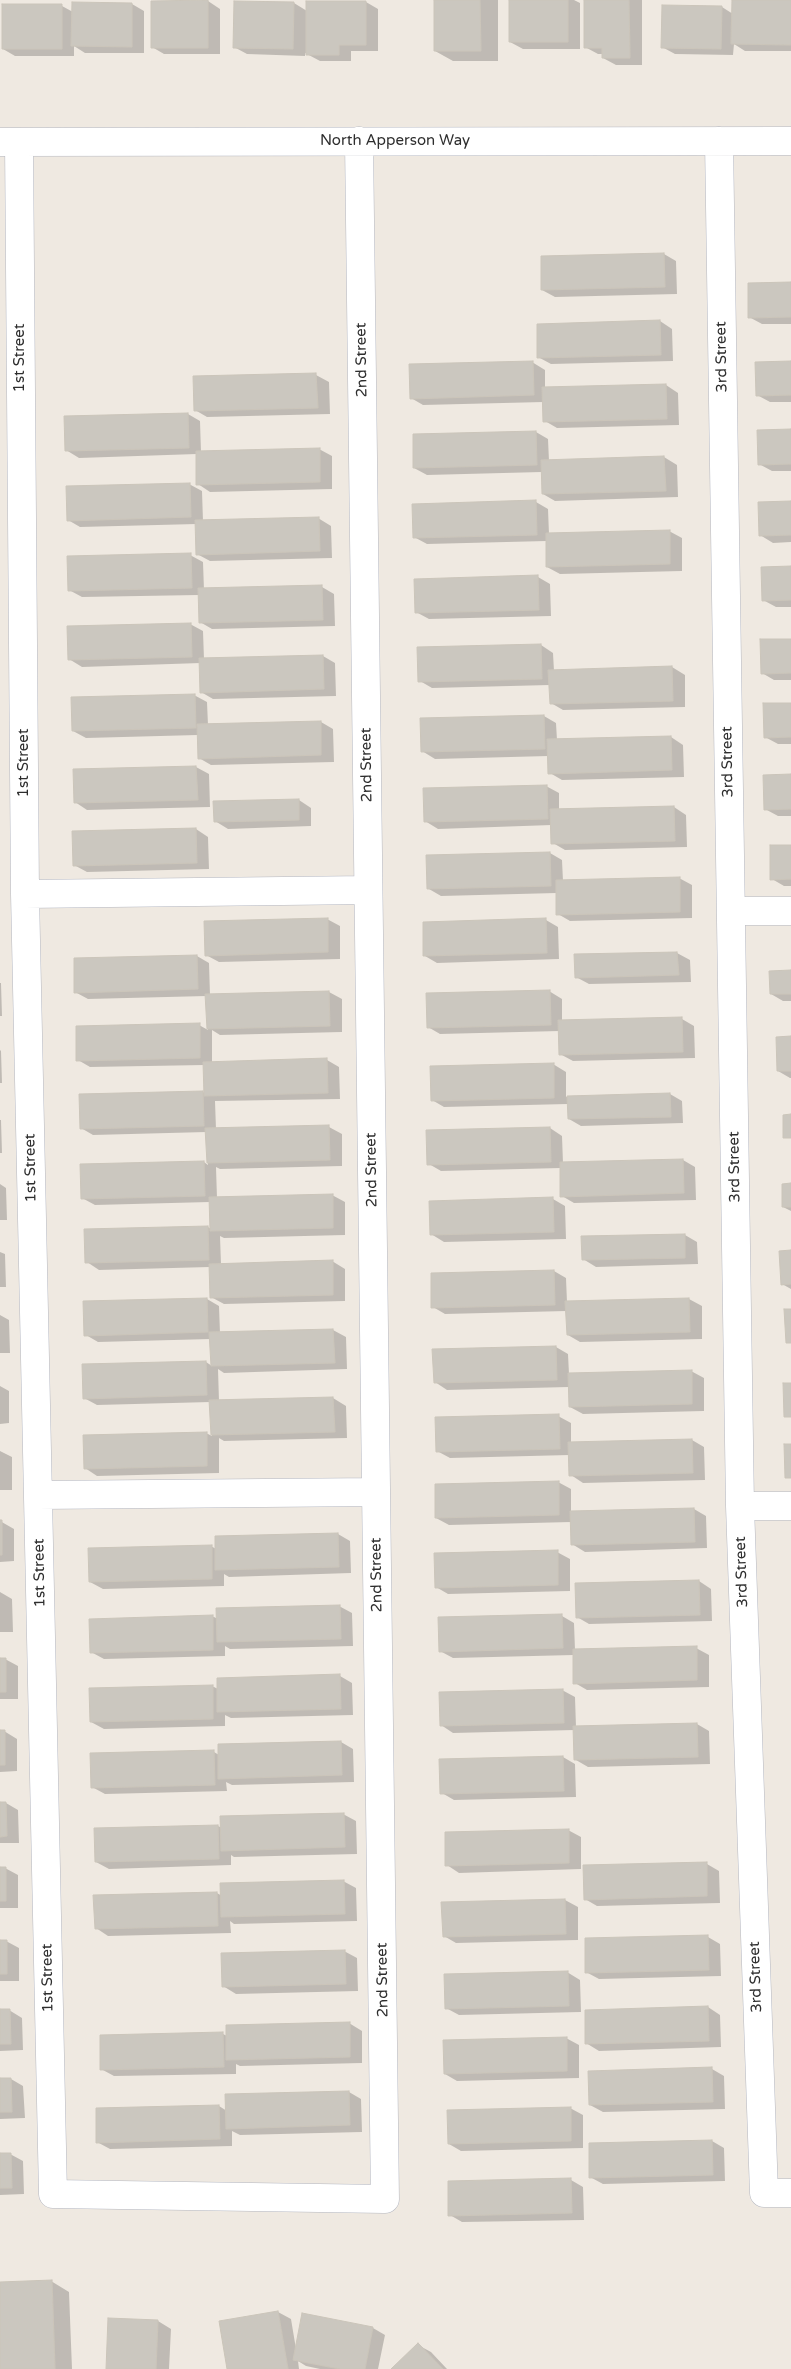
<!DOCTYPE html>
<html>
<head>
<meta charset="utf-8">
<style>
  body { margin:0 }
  canvas { display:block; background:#efe9e1 }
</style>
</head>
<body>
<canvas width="791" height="2369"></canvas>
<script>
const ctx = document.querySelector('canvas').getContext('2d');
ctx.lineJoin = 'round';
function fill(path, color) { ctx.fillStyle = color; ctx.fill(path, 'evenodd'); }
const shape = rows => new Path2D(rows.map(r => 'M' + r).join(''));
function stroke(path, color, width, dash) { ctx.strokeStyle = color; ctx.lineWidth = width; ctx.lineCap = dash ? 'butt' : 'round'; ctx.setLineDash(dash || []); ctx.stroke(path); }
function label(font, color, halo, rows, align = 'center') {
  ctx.font = font + ' "Varela Round",sans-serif'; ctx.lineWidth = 4; ctx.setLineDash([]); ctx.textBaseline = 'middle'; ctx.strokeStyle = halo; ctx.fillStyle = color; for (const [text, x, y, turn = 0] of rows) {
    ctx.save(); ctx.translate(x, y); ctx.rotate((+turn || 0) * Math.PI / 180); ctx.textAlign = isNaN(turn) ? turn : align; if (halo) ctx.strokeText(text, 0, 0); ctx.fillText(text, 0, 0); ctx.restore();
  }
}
fill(shape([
  [435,0,498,0,498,61,453,61,435,51],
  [510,0,574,0,580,3,580,49,523,49,510,42],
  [585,0,642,0,642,65,616,65,603,58,603,54,598,54,585,47],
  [733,0,791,0,791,51,745,51,734,44,733,55,675,54,662,47,722,7,733,14],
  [208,1,220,9,220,54,164,54,152,47],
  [366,2,378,9,378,51,351,51,351,61,320,61,305,53,305,56,247,54,234,47,294,3,307,11],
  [132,4,144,11,144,53,85,53,74,46,74,56,15,56,3,49,62,6,73,12],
  [664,254,676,261,677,294,555,297,542,290],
  [791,283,791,324,762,324,749,317],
  [660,321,672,329,673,361,551,364,538,357],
  [532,362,545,370,545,388,666,385,678,393,679,425,557,428,545,421,544,402,423,405,411,398],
  [791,362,791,402,770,402,757,395],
  [316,375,329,382,330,414,207,417,195,410],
  [188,414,200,421,201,452,319,449,332,456,332,489,210,492,198,484,197,454,79,458,66,450],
  [791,431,791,471,772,471,759,464],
  [536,432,548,439,549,461,664,457,677,465,678,497,555,501,543,494,542,472,427,475,414,468],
  [189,484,202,491,203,521,318,518,331,526,332,558,210,561,197,554,197,524,80,527,68,520],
  [536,502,548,509,549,534,669,531,682,538,682,571,560,574,547,567,547,541,427,544,414,537],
  [791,502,791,542,773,543,760,535],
  [190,555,203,562,204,590,322,587,334,594,335,626,212,629,200,622,199,595,82,597,69,590],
  [791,567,791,607,776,607,763,600],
  [538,577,550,584,551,616,429,619,416,612],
  [190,624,203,631,204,659,323,656,335,663,336,696,213,699,201,692,201,663,82,667,69,659],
  [791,640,791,680,774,680,762,673],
  [541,645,553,653,554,671,672,667,685,675,685,707,563,710,551,703,550,685,432,688,420,681],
  [194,695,207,702,208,725,321,722,333,729,334,762,211,765,199,758,198,735,86,738,73,731],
  [791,704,791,744,778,744,765,737],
  [544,716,556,723,557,740,671,737,683,745,684,777,562,780,550,773,549,756,435,759,422,751],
  [196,767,209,774,210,807,87,810,75,802,74,770],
  [791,776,791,816,778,816,765,809],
  [546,786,559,793,559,810,674,807,686,815,687,847,565,850,553,843,552,825,438,829,425,821],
  [299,800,311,808,311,826,228,829,215,821],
  [196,829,208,837,209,869,87,872,74,865],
  [791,846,791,886,784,886,772,879],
  [550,853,562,860,563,881,679,878,692,885,692,918,570,921,558,914,557,893,441,896,429,889],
  [327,919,340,926,340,959,219,962,206,955],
  [546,920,558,927,559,959,437,963,425,956],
  [677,953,690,960,691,982,589,984,576,977,576,956],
  [197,956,209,963,210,995,329,992,342,999,342,1032,220,1035,212,1030,212,1063,327,1060,339,1067,340,1099,215,1101,216,1129,329,1127,342,1134,342,1166,220,1169,216,1167,217,1198,332,1195,345,1202,345,1235,224,1238,220,1236,221,1264,332,1261,345,1269,345,1301,224,1304,211,1297,210,1267,99,1270,87,1262,208,1227,211,1229,210,1202,95,1205,82,1198,204,1162,208,1165,207,1132,93,1135,81,1128,203,1092,206,1094,205,1065,90,1067,78,1060,199,1025,208,1030,207,996,88,999,75,992],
  [791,971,791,1001,783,1001,771,994],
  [0,983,1,983,2,1016,0,1016],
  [549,991,562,999,562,1022,682,1019,694,1026,695,1058,573,1061,560,1054,560,1031,440,1034,428,1027],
  [791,1038,791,1078,790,1078,778,1071],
  [0,1050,1,1051,2,1083,0,1083],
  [553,1064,566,1072,566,1097,670,1094,682,1101,683,1123,581,1126,569,1119,568,1104,444,1107,432,1100],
  [0,1120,1,1120,2,1153,0,1153],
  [550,1128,562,1136,563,1163,683,1160,695,1167,696,1200,574,1203,562,1196,561,1168,441,1171,429,1164],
  [0,1184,6,1188,7,1220,0,1220],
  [791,1185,791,1211,783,1207],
  [553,1199,565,1206,566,1239,444,1242,431,1234],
  [685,1235,697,1242,698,1264,596,1267,583,1259],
  [0,1252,5,1254,6,1287,0,1287],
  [791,1252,791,1289,782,1284],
  [554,1271,566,1278,567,1302,689,1299,702,1306,702,1339,580,1342,568,1335,567,1311,445,1314,433,1307],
  [207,1299,219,1306,220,1333,333,1330,346,1337,347,1369,224,1373,218,1369,219,1401,333,1398,346,1406,347,1438,224,1441,219,1438,219,1473,97,1476,85,1468,206,1433,212,1436,211,1402,97,1405,84,1398,206,1362,212,1366,211,1339,98,1342,86,1335],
  [0,1315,9,1320,10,1353,0,1353],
  [556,1347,568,1354,569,1374,691,1371,704,1378,704,1411,583,1414,570,1407,569,1387,447,1390,435,1382,434,1350],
  [0,1386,9,1391,9,1423,0,1424],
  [558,1416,571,1423,571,1443,692,1440,704,1447,705,1480,583,1483,571,1475,570,1455,450,1458,437,1451],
  [0,1451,12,1457,12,1490,0,1490],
  [558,1482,571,1489,571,1512,694,1509,706,1516,707,1548,585,1552,572,1544,572,1522,449,1525,436,1518],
  [0,1521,14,1529,14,1561,0,1562],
  [338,1534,350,1541,351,1573,229,1577,224,1574,224,1586,103,1589,90,1582,211,1546,216,1549],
  [557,1552,570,1559,570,1591,448,1594,436,1587],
  [699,1581,711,1589,712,1621,589,1624,577,1617],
  [0,1592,12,1599,13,1632,0,1632],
  [339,1606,352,1613,353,1646,230,1649,225,1646,225,1656,104,1659,91,1652,212,1616,218,1619],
  [562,1616,574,1623,575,1650,696,1648,709,1655,709,1687,587,1690,575,1683,574,1655,453,1658,440,1651],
  [0,1659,5,1659,18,1666,18,1699,0,1699],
  [340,1676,352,1683,353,1715,231,1718,225,1715,225,1726,104,1729,91,1722,212,1686,218,1689],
  [562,1690,575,1697,576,1727,697,1724,709,1731,710,1764,588,1767,576,1760,575,1730,453,1733,441,1725],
  [0,1731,4,1731,17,1739,17,1771,0,1772],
  [341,1742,353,1749,354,1782,232,1785,226,1782,227,1791,105,1794,92,1787,214,1752,219,1755],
  [563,1757,575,1764,576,1797,454,1800,442,1793],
  [0,1803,6,1803,18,1810,19,1843,0,1843],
  [343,1814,356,1821,357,1854,234,1857,231,1855,231,1865,109,1869,96,1862,218,1826,222,1828],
  [568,1830,581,1837,581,1869,459,1873,447,1865],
  [707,1864,719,1871,720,1903,597,1906,585,1899],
  [0,1868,5,1868,18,1875,18,1908,0,1908],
  [343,1881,356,1888,357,1921,234,1924,230,1921,231,1933,108,1936,96,1928,217,1893,222,1896],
  [565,1900,578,1907,578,1940,456,1943,444,1936,443,1903],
  [708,1937,720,1944,721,1976,599,1979,586,1972],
  [0,1941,6,1941,19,1948,19,1981,0,1981],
  [344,1951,357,1958,358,1991,236,1994,223,1986],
  [567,1972,580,1980,581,2012,459,2015,446,2008],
  [708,2007,720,2015,721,2047,599,2051,586,2043],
  [9,2010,22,2018,23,2050,0,2051,0,2011],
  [349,2023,362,2031,362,2063,240,2066,236,2064,236,2074,114,2076,101,2069,223,2034,227,2036],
  [566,2038,579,2045,579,2078,457,2081,445,2074],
  [712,2069,724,2076,725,2109,603,2112,590,2105],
  [0,2079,11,2079,23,2086,25,2118,0,2119],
  [349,2092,361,2099,362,2132,240,2135,232,2131,232,2146,110,2149,97,2142,219,2106,227,2111],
  [570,2108,583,2115,583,2148,461,2151,449,2144],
  [712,2141,724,2148,725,2181,603,2184,590,2177],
  [10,2154,23,2161,24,2194,0,2195,0,2155],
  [571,2180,583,2187,584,2220,462,2222,450,2215],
  [51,2281,69,2292,72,2369,0,2369,0,2284],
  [278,2312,291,2319,296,2349,373,2328,385,2335,378,2369,320,2369,306,2366,298,2361,299,2369,228,2369,220,2322],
  [109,2319,158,2321,171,2329,169,2369,107,2369],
  [418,2345,431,2352,447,2369,393,2369]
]), '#0003');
const building = shape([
  [208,0,208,48,151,48,151,1,208,0],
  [434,0,480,0,481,51,434,51,434,0],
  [509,0,568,0,568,42,509,42,509,0],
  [584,0,629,0,630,58,602,58,602,48,584,48,584,0],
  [732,0,791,0,791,45,731,44,732,0],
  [234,1,294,2,293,49,233,48,234,1],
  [306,1,366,1,366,45,339,45,339,55,306,55,306,1],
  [72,2,132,3,132,47,71,46,72,2],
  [2,4,62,4,62,49,2,49,2,4],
  [662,5,722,6,721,49,661,48,662,5],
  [664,253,665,287,541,290,541,256,664,253],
  [791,282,791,317,748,318,748,283,791,282],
  [660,320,661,355,537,358,537,324,660,320],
  [533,361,534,395,410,399,409,364,533,361],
  [791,361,791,395,756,396,755,362,791,361],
  [316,373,318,408,194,411,193,376,316,373],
  [666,384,667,419,543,422,542,387,666,384],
  [188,413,189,448,65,451,64,416,188,413],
  [791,429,791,464,758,465,757,430,791,429],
  [536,431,537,465,413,468,413,434,536,431],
  [320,448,320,482,196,485,196,451,320,448],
  [664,456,666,491,542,494,541,460,664,456],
  [190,483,191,517,67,521,66,486,190,483],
  [536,500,537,535,413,538,412,504,536,500],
  [791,501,791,535,759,536,758,502,791,501],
  [319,517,320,551,196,555,195,520,319,517],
  [670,530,670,564,546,567,546,533,670,530],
  [191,553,192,588,68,591,67,556,191,553],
  [791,566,791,600,762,601,761,567,791,566],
  [538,575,539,610,415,613,414,579,538,575],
  [322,585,323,620,199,623,198,588,322,585],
  [191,623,192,657,68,660,67,626,191,623],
  [760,639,791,639,791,673,761,674,760,639],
  [541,644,542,679,418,682,417,647,541,644],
  [323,655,324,689,200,693,199,658,323,655],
  [672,666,673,701,550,704,548,670,672,666],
  [195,694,196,728,72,731,71,697,195,694],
  [763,703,791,703,791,737,764,738,763,703],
  [544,715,545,749,421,752,420,718,544,715],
  [321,721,321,755,198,759,197,724,321,721],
  [671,736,672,770,548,774,547,739,671,736],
  [196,766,198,800,74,803,73,769,196,766],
  [791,774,791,809,764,810,763,775,791,774],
  [547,785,548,819,424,822,423,788,547,785],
  [299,799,299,820,214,822,213,801,299,799],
  [674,806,675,841,551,844,550,809,674,806],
  [196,828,197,863,73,866,72,831,196,828],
  [770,845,791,845,791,879,770,880,770,845],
  [550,852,551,886,427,889,426,855,550,852],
  [680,877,680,912,556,915,556,880,680,877],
  [328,918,328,952,205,956,204,921,328,918],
  [546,918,547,953,423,956,423,922,546,918],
  [677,952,679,975,575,978,574,954,677,952],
  [197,955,198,989,74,993,74,958,197,955],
  [791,970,791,994,770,994,769,971,791,970],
  [550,990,551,1025,427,1028,426,993,550,990],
  [329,991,330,1026,207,1029,205,994,329,991],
  [682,1017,683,1052,559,1055,558,1020,682,1017],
  [200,1023,200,1058,76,1061,76,1026,200,1023],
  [791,1036,791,1071,777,1071,776,1037,791,1036],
  [327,1058,328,1093,204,1096,203,1062,327,1058],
  [554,1063,554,1098,431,1101,430,1066,554,1063],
  [203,1091,204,1126,80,1129,79,1094,203,1091],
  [670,1093,671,1117,568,1119,567,1096,670,1093],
  [791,1114,791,1138,783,1138,783,1115,791,1114],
  [329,1125,330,1160,207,1163,205,1128,329,1125],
  [550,1127,551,1162,427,1165,426,1130,550,1127],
  [683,1159,684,1193,560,1197,560,1162,683,1159],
  [204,1161,205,1196,81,1199,80,1164,204,1161],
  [791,1183,791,1207,782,1207,782,1184,791,1183],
  [333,1194,333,1228,210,1231,209,1197,333,1194],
  [553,1197,554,1232,430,1235,429,1201,553,1197],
  [208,1226,209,1260,85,1263,84,1229,208,1226],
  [685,1234,685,1258,582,1260,581,1236,685,1234],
  [791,1250,791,1284,781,1285,779,1251,791,1250],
  [333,1260,333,1295,210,1298,209,1264,333,1260],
  [554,1270,555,1305,431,1308,431,1273,554,1270],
  [207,1298,208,1332,84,1336,83,1301,207,1298],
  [689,1298,690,1332,567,1335,565,1301,689,1298],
  [784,1309,791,1309,791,1343,786,1343,784,1309],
  [333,1329,335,1363,211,1366,209,1332,333,1329],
  [556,1346,557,1380,434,1383,432,1349,556,1346],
  [206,1361,207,1395,83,1399,82,1364,206,1361],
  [692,1370,692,1404,569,1407,568,1373,692,1370],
  [783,1383,791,1383,791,1417,784,1417,783,1383],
  [333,1397,335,1432,211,1435,209,1400,333,1397],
  [559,1414,560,1449,436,1452,435,1417,559,1414],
  [207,1432,207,1466,84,1469,83,1435,207,1432],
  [692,1439,693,1473,569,1476,568,1442,692,1439],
  [784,1444,791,1444,791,1478,785,1478,784,1444],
  [559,1481,559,1515,435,1518,435,1484,559,1481],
  [694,1508,695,1542,571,1545,570,1511,694,1508],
  [0,1520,2,1520,2,1555,0,1555,0,1520],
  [338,1533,339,1567,215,1570,215,1536,338,1533],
  [212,1545,212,1579,89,1582,88,1548,212,1545],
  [558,1550,558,1585,435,1588,434,1553,558,1550],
  [699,1580,700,1615,576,1618,575,1583,699,1580],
  [340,1605,341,1639,217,1642,216,1608,340,1605],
  [562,1614,563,1648,439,1652,438,1617,562,1614],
  [213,1615,213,1650,90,1653,89,1619,213,1615],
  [697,1646,697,1680,573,1684,573,1649,697,1646],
  [0,1658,6,1658,6,1692,0,1692,0,1658],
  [340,1674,341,1709,217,1712,217,1678,340,1674],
  [213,1685,213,1719,90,1722,89,1688,213,1685],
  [563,1689,564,1723,440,1726,439,1692,563,1689],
  [697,1723,698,1757,574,1760,573,1726,697,1723],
  [0,1730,5,1730,5,1765,0,1765,0,1730],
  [341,1741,342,1775,218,1779,218,1744,341,1741],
  [214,1750,215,1785,91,1788,90,1753,214,1750],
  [563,1756,564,1791,440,1794,439,1759,563,1756],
  [0,1802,6,1802,7,1836,0,1837,0,1802],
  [344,1813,345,1847,221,1851,220,1816,344,1813],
  [218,1825,219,1859,95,1862,94,1828,218,1825],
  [569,1829,569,1863,445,1866,445,1832,569,1829],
  [707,1862,707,1896,584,1900,583,1865,707,1862],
  [0,1867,6,1867,6,1901,0,1901,0,1867],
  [344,1880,345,1914,221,1917,220,1883,344,1880],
  [217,1892,218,1926,95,1929,93,1895,217,1892],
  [565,1899,566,1934,443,1937,441,1902,565,1899],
  [708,1935,709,1970,585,1973,585,1938,708,1935],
  [0,1940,7,1940,7,1974,0,1974,0,1940],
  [345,1950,346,1984,222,1987,221,1953,345,1950],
  [568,1971,569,2006,445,2009,444,1974,568,1971],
  [708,2006,709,2041,585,2044,585,2010,708,2006],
  [0,2009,10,2009,11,2044,0,2044,0,2009],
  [350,2022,350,2057,226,2060,226,2025,350,2022],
  [223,2032,224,2067,100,2070,100,2035,223,2032],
  [567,2037,567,2071,444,2074,443,2040,567,2037],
  [712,2067,713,2102,589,2105,588,2071,712,2067],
  [0,2078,11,2078,12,2112,0,2112,0,2078],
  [349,2091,350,2125,226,2129,225,2094,349,2091],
  [219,2105,220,2139,96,2143,96,2108,219,2105],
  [571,2107,571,2141,448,2144,447,2110,571,2107],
  [712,2140,713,2175,589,2178,589,2143,712,2140],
  [0,2153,11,2153,12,2188,0,2188,0,2153],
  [571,2178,572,2213,448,2216,448,2181,571,2178],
  [52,2280,55,2369,0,2369,0,2282,52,2280],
  [278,2311,288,2369,227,2369,219,2321,278,2311],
  [302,2313,373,2327,365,2369,340,2369,293,2360,302,2313],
  [108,2318,158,2320,156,2369,106,2369,108,2318],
  [418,2343,443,2369,391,2369,418,2343]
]);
fill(building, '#cbc7bf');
stroke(building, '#cbc5ba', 1);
const minor = shape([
  [719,141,740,1506,764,2193,791,2193],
  [1,142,791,141],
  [19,142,25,894,53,2194,385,2199,359,141],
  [25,894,368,890],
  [731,911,791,911],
  [38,1495,376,1492],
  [740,1506,791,1506]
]);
stroke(minor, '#b4b7c1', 29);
stroke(minor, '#fff', 28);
label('15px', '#2e2e2e', '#fff', [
  ["North Apperson Way",395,141],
  ["3rd Street",722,357,-91],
  ["1st Street",20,358,-90],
  ["2nd Street",362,360,-91],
  ["3rd Street",728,762,-91],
  ["1st Street",24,763,-90],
  ["2nd Street",367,765,-91],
  ["3rd Street",735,1167,-91],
  ["1st Street",31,1168,-91],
  ["2nd Street",372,1170,-91],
  ["3rd Street",742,1572,-92],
  ["1st Street",40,1573,-91],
  ["2nd Street",377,1575,-91],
  ["3rd Street",756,1977,-92],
  ["1st Street",48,1978,-91],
  ["2nd Street",383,1980,-91]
]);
</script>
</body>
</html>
